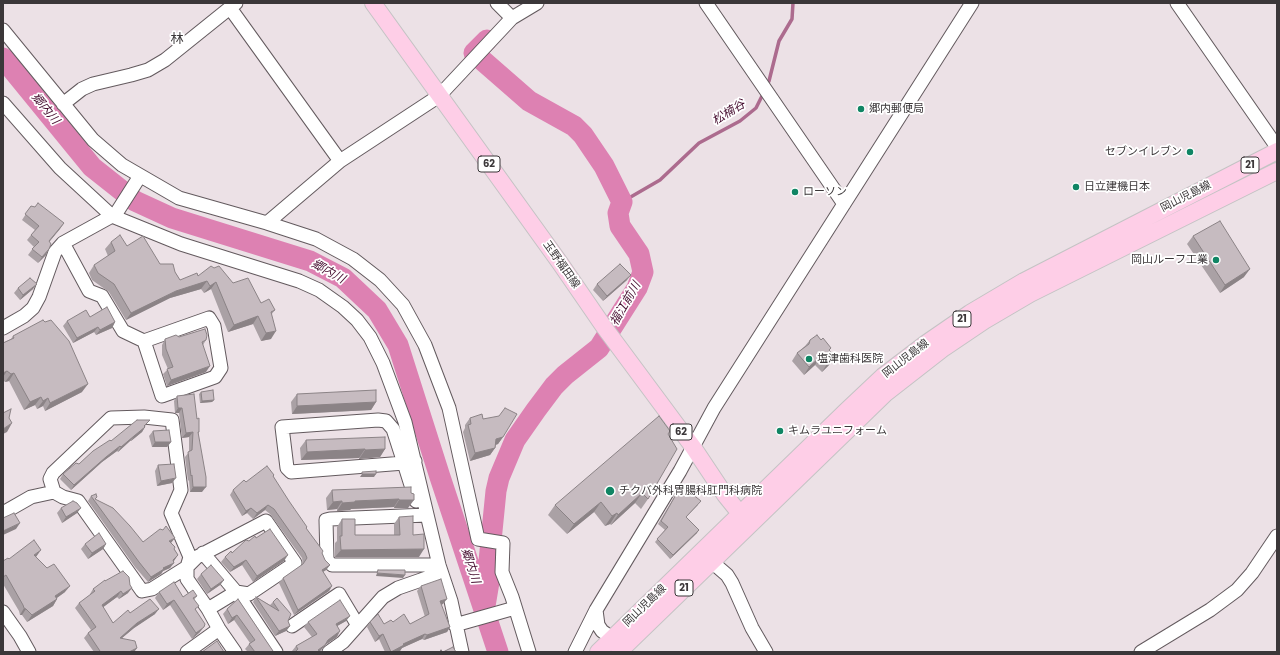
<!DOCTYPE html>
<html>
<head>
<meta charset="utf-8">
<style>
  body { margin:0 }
  #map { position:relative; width:1280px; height:655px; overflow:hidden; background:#ece1e6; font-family:Poppins,sans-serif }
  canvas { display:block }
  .frame { position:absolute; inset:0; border:4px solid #3b3739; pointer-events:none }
</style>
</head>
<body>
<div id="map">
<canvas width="1280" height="655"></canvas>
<div class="frame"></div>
</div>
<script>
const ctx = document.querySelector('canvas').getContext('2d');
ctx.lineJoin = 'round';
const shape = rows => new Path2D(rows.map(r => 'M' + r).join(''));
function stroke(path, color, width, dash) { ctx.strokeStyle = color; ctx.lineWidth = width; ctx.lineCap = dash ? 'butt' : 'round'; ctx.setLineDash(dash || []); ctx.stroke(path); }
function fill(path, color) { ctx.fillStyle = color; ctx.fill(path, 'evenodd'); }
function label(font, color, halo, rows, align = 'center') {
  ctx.font = font + ' Poppins,"Noto Sans JP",sans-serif'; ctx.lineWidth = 3.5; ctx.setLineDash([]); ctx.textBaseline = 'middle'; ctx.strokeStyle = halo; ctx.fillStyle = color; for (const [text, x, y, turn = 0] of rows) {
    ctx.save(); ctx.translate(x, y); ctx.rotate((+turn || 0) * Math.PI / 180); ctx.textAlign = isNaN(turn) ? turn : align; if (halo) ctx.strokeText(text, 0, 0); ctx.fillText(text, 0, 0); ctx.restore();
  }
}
stroke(shape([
  [766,87,769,81,779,41,792,19,793,3],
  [622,202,660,180,699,143,740,121,756,108,764,92]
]), '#ac6b8e', 3.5);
stroke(shape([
  [3,58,92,167,135,201,172,218,310,261,343,278,377,310,398,345,440,477,498,652],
  [485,606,489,582,488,571,496,491,499,478,515,440,536,410,554,386,565,375,599,348,637,288,643,272,639,254,620,226,618,213,622,202,604,166,583,135,574,126,529,101,474,53,487,40]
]), '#dd81b2', 21);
const minor = shape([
  [497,3,512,18],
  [706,3,844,204],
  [1177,3,1277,147],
  [230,8,340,161],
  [3,30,93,140,122,165,179,198,267,223,340,161,439,96,512,18,537,3],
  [3,103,60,168,112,216,181,244,299,281,319,290,343,307,357,320,370,337,383,363,405,422,439,565,451,601,462,652],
  [63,104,82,89,93,84,131,75,148,70,165,60,236,3],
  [267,223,316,239,353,259,380,280,403,305,425,345,449,408,478,539,503,543,502,572,512,597,529,652],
  [63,243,89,291,102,296,123,331,144,341,209,318,214,326,221,368,215,377,162,396,144,341],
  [3,328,24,316,33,308,39,297,55,252,63,243,112,216,117,212,140,176],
  [415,461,404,463,291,472,287,468,282,427,378,420,386,421,393,429,404,463,416,501],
  [54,492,63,497,78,501,142,591,152,589,187,567,197,557,266,521,295,563,249,594,236,592,208,609],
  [3,513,31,497,54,492,50,479,53,473,111,418,144,417,172,420,181,490,171,513,190,557,187,567,187,579,208,609,219,629,235,652],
  [427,515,330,519,326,520,327,560,332,565,439,565],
  [203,553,236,592,276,652],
  [712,562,727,575,732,583,752,628,766,652],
  [596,610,598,625,602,631,612,638],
  [3,612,20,636,29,652],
  [455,625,515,608],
  [292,626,339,594,357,624],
  [187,652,219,629],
  [329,652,343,642,383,597,398,588,441,573],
  [575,652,596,610,680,471,714,408,972,3],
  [1141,652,1210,610,1237,590,1252,573,1277,536]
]);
const major = shape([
  [373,3,560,263,604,327,693,447,725,495,746,521],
  [598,652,846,411,883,376,925,344,970,313,1024,281,1277,151],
  [619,652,885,394,944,348,984,321,1030,294,1277,171]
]);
stroke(minor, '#635a5e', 15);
stroke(major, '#c4c3c4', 18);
stroke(minor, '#fff', 13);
stroke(major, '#fecee7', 16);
fill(shape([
  [31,206,64,223,49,242,46,255,38,263,28,255,34,247,27,240,35,230,22,220],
  [1193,236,1244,277,1220,293,1187,244],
  [111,242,127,246,160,264,175,272,180,280,198,276,233,283,261,303,275,310,271,315,271,339,261,341,253,324,228,332,211,289,204,293,201,289,170,298,126,320,109,292,92,280,89,273,94,265,108,256,105,249],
  [627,280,603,301,593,290,597,284],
  [18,288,33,289,20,300,14,293],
  [90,317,115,322,112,328,96,335,94,332,73,343,63,326,67,321],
  [13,336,82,392,45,411,43,406,37,409,35,405,24,410,9,381,5,382,3,380,3,343,11,339],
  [179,337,206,340,203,345,206,372,167,386,163,374,168,369,162,355,162,345,165,339],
  [810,340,829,351,835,357,829,365,822,372,815,365,804,375,792,361,797,353,805,346],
  [201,392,214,400,212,402,200,403,199,394],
  [297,394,376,402,371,410,292,414,291,402],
  [177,396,197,419,199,432,198,434,202,492,190,492,189,480,188,481,185,457,189,452,189,437,182,438,179,413,175,413,174,401],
  [470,418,483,419,503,437,498,444,496,445,495,448,490,455,470,461,463,432,465,428,465,425],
  [146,425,145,427,142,432,131,441,130,441,118,452,117,451,102,462,71,490,60,479,63,474,79,464,111,441],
  [153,431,171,442,167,447,152,447,149,436],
  [668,434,648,499,641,509,635,503,611,525,610,524,605,526,594,512,567,534,548,515,555,505],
  [306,440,385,449,380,457,359,459,359,458,301,460,300,448],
  [158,465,172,483,157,486,155,471],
  [274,475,273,477,322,553,325,560,330,565,326,570,323,572,332,586,329,591,294,615,279,583,283,578,302,565,303,563,302,558,270,514,265,510,253,519,247,513,242,516,230,495,233,490,246,482],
  [682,484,698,505,686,517,697,533,670,559,655,542,665,530,658,524],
  [332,490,411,493,408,508,394,508,394,507,351,509,350,510,337,511,337,509,327,510,326,498],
  [91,496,143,542,171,543,178,555,173,561,170,568,163,571,161,574,148,582,135,567,88,501],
  [61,508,77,513,62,523,57,513],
  [399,517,413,535,419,557,335,557,335,543,337,541,337,527,342,519,355,535,394,535,394,524],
  [256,538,284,561,253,582,242,565,230,572,221,562,225,557],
  [85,544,106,544,103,549,88,559,81,549],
  [36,557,65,592,57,598,57,599,53,606,27,622,22,615,20,615,19,611,3,584,3,561,9,559],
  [201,574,224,580,220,585,207,594,197,579],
  [105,581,128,593,119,599,117,597,103,607,113,623,130,613,155,614,134,628,122,638,137,648,134,652,94,652,84,638,88,633,91,630,75,608,79,603,90,595,90,594,93,589],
  [421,586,443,604,441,605,450,627,447,632,424,640,422,639,402,648,400,651,398,652,385,652,379,639,375,642,367,627,370,622,384,624,393,622,410,624,425,617,417,591],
  [159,592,183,597,197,596,194,600,196,610,200,632,192,639,170,605,163,610,155,598],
  [256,597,270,605,273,602,288,621,290,626,286,631,275,636,253,602],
  [238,599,273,651,274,652,248,652,245,649,250,643,234,620,228,624,223,614,227,609],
  [346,621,337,626,337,637,325,645,321,650,319,652,293,652,292,651,296,646,312,637,304,627,308,622]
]), '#aaa1a5');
fill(shape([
  [64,223,60,229,45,247,49,241],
  [49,249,46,255,38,263,42,257],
  [1250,269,1244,277,1220,293,1225,285],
  [631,275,627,280,603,301,607,296],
  [207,281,201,289,170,298,126,320,131,313,176,291],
  [216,282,211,289,204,293,210,286],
  [37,284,33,289,20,300,23,295],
  [258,316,253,324,228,332,234,325],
  [115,322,112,328,96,335,100,330],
  [98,327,94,332,73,343,77,338],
  [276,331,271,339,261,341,266,333],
  [821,356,815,365,804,375,809,367],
  [835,357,829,365,822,372,827,364],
  [210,366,206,372,167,386,171,380],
  [7,371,3,377,3,373],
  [14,373,9,381,5,382,11,374],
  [88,384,82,392,45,411,50,403],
  [41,397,35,405,24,410,30,402],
  [48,398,43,406,37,409,43,401],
  [214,400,212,402,200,403,202,401],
  [376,402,371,410,292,414,297,406],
  [178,408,182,408,179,413,175,413],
  [12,423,7,432,3,434,3,429],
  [145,427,142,432,131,441,134,436],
  [193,432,189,437,182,438,186,433],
  [134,436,130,441,118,452,121,447],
  [503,437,498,444,491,446,496,439],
  [155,442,171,442,167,447,152,447],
  [120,446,117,451,102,462,71,490,74,485,106,457],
  [495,448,490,455,470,461,475,453],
  [365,449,359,458,301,460,307,452],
  [385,449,380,457,359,459,365,450],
  [362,474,376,474,374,477,360,477],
  [176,478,172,483,157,486,161,481],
  [193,487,206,487,202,492,190,492],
  [642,493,635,503,611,525,618,515],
  [399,499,394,507,351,509,350,510,337,511,342,503,355,501],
  [399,500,414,500,408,508,394,508],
  [342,501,337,509,327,510,333,502],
  [601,502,594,512,567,534,574,524],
  [268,505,265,510,253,519,257,513],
  [81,508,77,513,62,523,66,517],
  [251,508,247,513,242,516,246,511],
  [617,513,610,524,605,526,612,516],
  [20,523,16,529,3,535,3,531],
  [699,530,697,533,670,559,673,555],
  [175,538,171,543,169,541],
  [106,544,103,549,88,559,92,553],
  [424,549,419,557,335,557,341,550],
  [41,550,36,557,30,561,34,555],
  [178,555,174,561,170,564,174,563,170,568,163,571,161,574,148,582,151,577],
  [288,555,284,561,253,582,257,576],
  [246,560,242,565,230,572,234,567],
  [330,565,326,570,318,575,322,570],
  [377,573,405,575,403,578,376,576],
  [224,580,220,585,207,594,211,589],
  [70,586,65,592,51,602,55,596],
  [332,586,329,591,294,615,298,610],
  [132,588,128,593,119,599,123,594],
  [121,591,117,597,98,611,102,605],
  [57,599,53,606,27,622,32,615],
  [447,599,443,604,436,606,440,601],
  [174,600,170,605,163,610,167,604],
  [24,608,26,609,22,615,20,615],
  [159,609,155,614,134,628,116,643,120,638,137,623],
  [237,615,234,620,228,624,232,618],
  [350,616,346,621,332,629,336,624],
  [290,626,286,631,275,636,279,631],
  [204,627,200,632,192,639,196,633],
  [450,627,447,632,424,640,427,635],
  [340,631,337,637,325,645,321,650,319,652,317,652,328,640],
  [383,634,379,639,375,642,379,636],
  [425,634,422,639,402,648,400,651,398,652,391,652,403,644],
  [137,648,134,652,129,652]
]), '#8b8386');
const building = shape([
  [38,203,64,223,49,241,51,244,49,249,42,257,32,249,39,242,31,235,39,226,25,214,31,206,35,207,38,203],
  [1220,221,1250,269,1225,285,1193,236,1220,221],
  [120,235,127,246,143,236,160,264,173,264,175,272,180,280,197,273,198,276,211,266,214,268,219,266,233,283,248,278,261,303,269,299,275,310,271,312,276,331,266,333,258,316,234,325,216,282,210,286,207,281,176,291,131,313,114,284,98,273,94,265,115,251,111,242,120,235],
  [620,264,631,275,607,296,597,284,620,264],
  [30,278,37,284,23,295,18,288,30,278],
  [107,307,115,322,100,330,98,327,77,338,67,321,86,310,90,317,107,307],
  [43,320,45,322,51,320,69,341,88,384,50,403,48,398,43,401,41,397,30,402,14,373,11,374,7,371,3,373,3,343,14,338,13,336,43,320],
  [205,329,207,335,206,340,202,342,210,366,171,380,167,369,173,367,166,349,165,339,176,335,179,337,205,329],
  [817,335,821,340,823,338,831,348,829,350,835,357,827,364,821,356,809,367,797,353,809,344,810,340,817,335],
  [213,390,214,400,202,401,201,392,213,390],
  [376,390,376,402,297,406,297,394,376,390],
  [194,394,197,419,199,418,199,432,198,432,206,477,206,487,193,487,192,475,191,476,188,452,192,450,193,432,186,433,182,408,178,408,177,396,194,394],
  [505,408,517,414,503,437,496,439,495,448,475,453,468,425,471,424,470,418,482,414,483,419,499,416,505,408],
  [11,409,9,418,12,423,3,429,3,413,11,409],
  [659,416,670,431,668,434,677,449,648,499,642,493,618,515,617,513,612,516,601,502,574,524,555,505,659,416],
  [137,420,150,420,144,426,145,427,134,436,121,447,120,446,106,457,74,485,63,474,76,463,79,464,93,451,110,440,111,441,137,420],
  [169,430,171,442,155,442,153,431,169,430],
  [385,437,385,449,365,450,365,449,307,452,306,440,385,437],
  [174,464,176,478,161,481,158,465,174,464],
  [267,466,274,475,273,476,289,501,307,527,306,528,323,551,322,553,325,560,330,565,322,570,332,586,298,610,283,578,303,564,307,558,305,553,274,509,268,505,257,513,251,508,246,511,233,490,244,480,246,482,267,466],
  [376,471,376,474,362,474,362,472,376,471],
  [682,484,692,494,701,501,686,517,699,530,673,555,657,539,668,527,661,521,682,484],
  [411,487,411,493,414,494,414,500,399,500,399,499,355,501,355,502,342,503,342,501,333,502,332,490,411,487],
  [96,494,97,497,95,499,113,508,130,526,143,542,160,529,163,530,166,526,175,538,169,541,175,547,174,549,178,555,173,560,174,563,163,568,164,569,151,577,139,562,91,496,96,494],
  [73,501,77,503,81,508,66,517,61,508,73,501],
  [14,513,20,523,3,531,3,518,14,513],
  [413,516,413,535,424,534,424,549,341,550,340,536,342,536,342,519,355,519,355,535,400,535,399,517,413,516],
  [270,529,288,555,257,576,246,560,234,567,225,557,231,551,232,553,246,540,249,541,255,536,256,538,270,529],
  [99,533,106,544,92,553,85,544,99,533],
  [34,540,41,550,34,555,47,568,54,564,70,586,55,596,57,599,32,615,26,609,24,608,23,605,6,575,3,577,3,561,8,558,9,559,34,540],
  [211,565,224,580,211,589,201,574,211,565],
  [378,570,405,570,405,575,377,573,378,570],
  [123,571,129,577,130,585,132,588,123,594,121,591,102,605,113,623,128,610,130,613,150,599,159,609,137,623,120,638,135,641,137,648,129,652,98,652,100,651,88,633,96,627,79,603,95,591,93,589,105,580,105,581,123,571],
  [441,579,447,599,440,601,450,627,427,635,425,634,403,644,404,645,391,652,383,634,379,636,370,622,378,614,384,624,391,620,393,622,404,614,410,624,429,614,421,586,441,579],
  [174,582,183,597,193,590,197,596,193,598,199,606,195,609,205,624,204,627,196,633,174,600,167,604,159,592,174,582],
  [256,597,279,611,273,602,277,598,291,614,288,621,290,626,279,631,256,597],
  [238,599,273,651,274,652,255,652,249,644,255,640,237,615,232,618,227,609,238,599],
  [340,600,350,616,336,624,340,631,328,640,325,645,318,650,319,651,318,652,295,652,298,649,296,646,317,634,308,622,340,600],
  [217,641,224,652,202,652,217,641],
  [453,647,456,652,443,652,453,647],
  [441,650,443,652,439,652,441,650]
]);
fill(building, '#c6bbc0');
stroke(building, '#8b8386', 1);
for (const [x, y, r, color] of [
  [861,109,4,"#108564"],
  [1190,152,4,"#108564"],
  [1076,187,4,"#108564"],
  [795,192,4,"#108564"],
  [1216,260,4,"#108564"],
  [809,359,4,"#108564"],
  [780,431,4,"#108564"],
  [610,491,5,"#108564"]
]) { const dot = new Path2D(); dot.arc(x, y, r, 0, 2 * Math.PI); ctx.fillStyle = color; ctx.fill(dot); stroke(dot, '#fff', 1.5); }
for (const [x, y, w] of [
  [489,164,22],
  [1250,165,18],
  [962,319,18],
  [681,432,22],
  [684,588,18]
]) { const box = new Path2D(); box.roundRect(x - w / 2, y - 8, w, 16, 3); ctx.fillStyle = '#fff'; ctx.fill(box); stroke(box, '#3b3739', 1); }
label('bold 10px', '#3b3739', null, [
  ["62",489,164],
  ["21",1250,165],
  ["21",962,319],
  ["62",681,432],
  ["21",684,588]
]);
label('11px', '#3b3739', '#fff', [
  ["郷内郵便局",869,109],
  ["セブンイレブン",1182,152,"right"],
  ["日立建機日本",1084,187],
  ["ローソン",803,192],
  ["岡山ルーフ工業",1208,260,"right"],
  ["塩津歯科医院",817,359],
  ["キムラユニフォーム",788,431],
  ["チクバ外科胃腸科肛門科病院",619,491]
], 'left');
label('11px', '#3b3739', '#fff', [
  ["岡山児島線",1186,197,-27],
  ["玉野福田線",561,265,55],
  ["岡山児島線",906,359,-38],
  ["岡山児島線",645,606,-44]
]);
label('italic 12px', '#470f31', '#fff', [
  ["郷内川",45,109,51],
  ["松楠谷",729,113,-32],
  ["郷内川",328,272,29],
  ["福江前川",626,304,-60],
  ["郷内川",470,566,72]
]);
label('13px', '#3b3739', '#fff', [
  ["林",177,40]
]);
</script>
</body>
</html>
